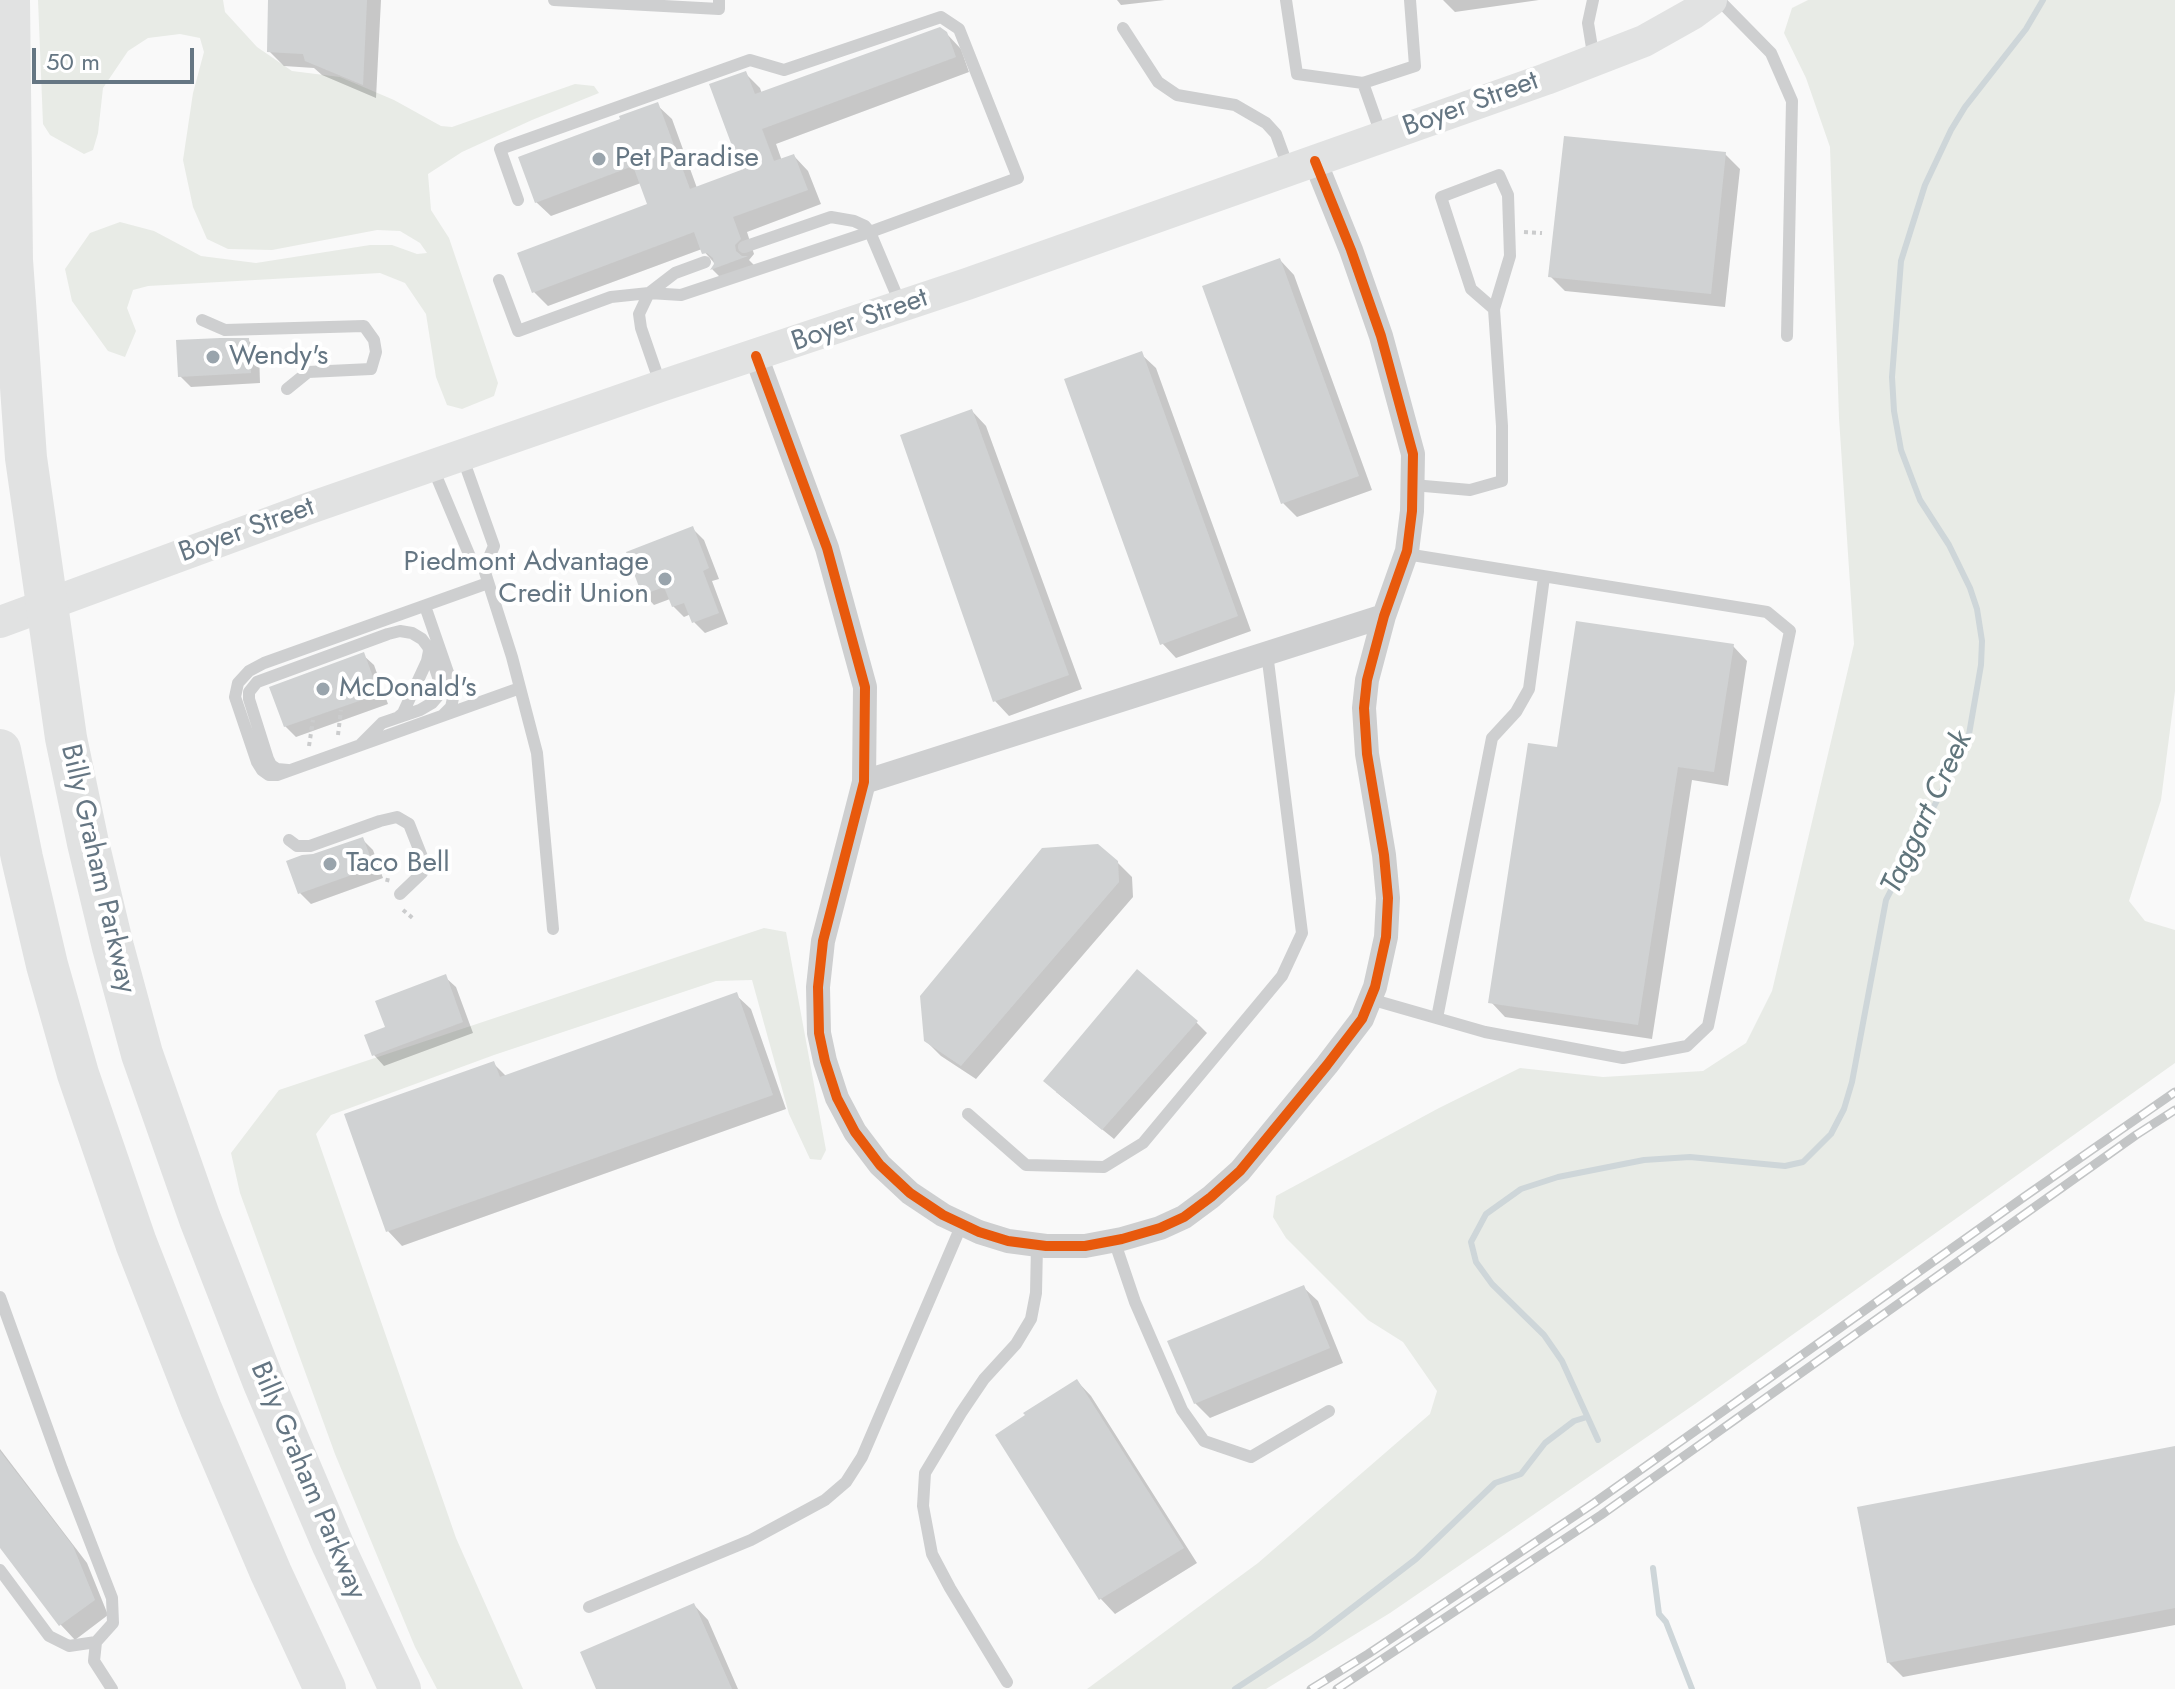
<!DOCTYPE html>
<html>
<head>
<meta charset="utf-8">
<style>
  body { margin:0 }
  #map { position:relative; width:2175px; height:1689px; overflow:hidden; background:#f9f9f9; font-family:Jost,sans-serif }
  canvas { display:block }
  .scale { position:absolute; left:32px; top:48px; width:162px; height:36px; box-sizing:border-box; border:4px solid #657683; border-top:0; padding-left:10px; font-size:24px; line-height:28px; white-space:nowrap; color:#657683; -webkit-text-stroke:6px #fff; paint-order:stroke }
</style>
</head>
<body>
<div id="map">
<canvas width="2175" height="1689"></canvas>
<div class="scale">50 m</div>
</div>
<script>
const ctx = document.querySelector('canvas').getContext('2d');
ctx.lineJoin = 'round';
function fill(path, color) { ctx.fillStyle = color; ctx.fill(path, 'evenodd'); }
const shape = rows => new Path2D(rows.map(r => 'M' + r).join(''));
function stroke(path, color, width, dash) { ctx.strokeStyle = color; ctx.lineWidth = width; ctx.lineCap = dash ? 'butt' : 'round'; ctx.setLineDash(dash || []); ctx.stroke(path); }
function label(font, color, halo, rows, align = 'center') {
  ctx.font = font + ' Jost,sans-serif'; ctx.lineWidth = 8; ctx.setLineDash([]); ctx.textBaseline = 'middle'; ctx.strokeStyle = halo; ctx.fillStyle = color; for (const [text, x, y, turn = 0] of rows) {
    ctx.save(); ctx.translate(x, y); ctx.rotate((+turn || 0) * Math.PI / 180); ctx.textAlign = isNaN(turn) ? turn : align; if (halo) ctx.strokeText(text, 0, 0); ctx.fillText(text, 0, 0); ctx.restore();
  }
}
fill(shape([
  [38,0,223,0,225,12,257,47,292,71,340,77,394,100,441,126,452,127,575,84,594,86,599,93,532,120,462,152,428,174,431,210,449,238,498,383,494,396,462,409,447,405,436,377,426,314,405,283,380,273,148,286,133,290,127,308,136,331,125,357,108,351,72,301,65,269,90,233,120,222,154,231,201,256,256,263,370,245,392,245,417,254,427,253,420,243,400,231,377,230,272,250,228,249,207,239,193,207,183,160,193,93,204,52,200,38,180,34,148,38,128,51,103,88,98,133,93,150,84,154,50,135,43,124],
  [1808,0,2175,0,2175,691,2161,800,2129,901,2145,921,2175,930,2175,1063,1695,1404,1390,1613,1266,1689,1087,1689,1258,1563,1430,1414,1437,1391,1403,1342,1368,1320,1286,1238,1273,1217,1276,1196,1439,1108,1520,1068,1603,1077,1703,1071,1746,1043,1772,991,1854,644,1839,418,1830,147,1806,78,1784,33,1792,8],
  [764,928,786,932,826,1150,821,1160,810,1159,789,1114,752,980,716,981,494,1055,331,1115,316,1134,456,1538,523,1689,437,1689,415,1647,335,1454,240,1193,231,1153,279,1090]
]), '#e8ebe6');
fill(shape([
  [270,0,381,0,376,98,322,75,314,68,284,66,269,51],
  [1117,0,1165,0,1121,5],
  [1443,0,1539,0,1455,12],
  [946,33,961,49,969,72,776,144,782,161,794,156,808,171,821,204,747,232,754,254,749,260,760,271,726,283,712,269,716,265,702,249,548,306,534,292,650,205,641,183,551,216,536,202,657,105,672,119,697,188,744,171,745,73,760,88,762,94],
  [1725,154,1740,169,1725,307,1565,291,1550,276],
  [1280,260,1294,275,1372,490,1297,517,1283,503],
  [248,340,259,351,260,383,191,387,180,376],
  [1141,354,1156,368,1251,631,1176,658,1162,643],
  [972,411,986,426,1082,689,1009,716,995,701,903,437],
  [693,529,704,540,719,579,712,581,728,624,705,633,694,622,691,614,684,617,673,606,670,599,654,605,644,594],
  [1733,646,1747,661,1728,786,1692,780,1652,1039,1505,1017,1491,1002,1559,749],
  [363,655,374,665,388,704,296,737,285,726],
  [362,839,373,850,383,878,311,904,300,893,289,862,313,856],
  [1117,862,1132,877,1133,897,976,1079,941,1056,926,1041],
  [445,977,456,987,473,1033,384,1066,374,1055,388,1028],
  [736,995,751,1009,786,1109,402,1246,388,1231,493,1063,507,1077],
  [1196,1022,1207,1033,1114,1139,1056,1092],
  [1303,1287,1318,1301,1343,1363,1210,1418,1195,1403],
  [1077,1381,1091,1396,1197,1563,1115,1614,1101,1599,997,1435],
  [2175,1448,2175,1625,1903,1677,1888,1662],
  [0,1449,87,1563,108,1615,75,1640,61,1625,0,1544],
  [694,1605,708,1620,738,1689,598,1689]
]), '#0003');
stroke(shape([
  [1598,1440,1562,1361,1544,1335,1492,1284,1476,1262,1471,1242,1486,1214,1521,1189,1558,1177,1644,1160,1690,1157,1785,1166,1803,1162,1831,1134,1844,1109,1852,1082,1886,900,1968,740,1981,665,1982,641,1977,609,1970,588,1949,545,1920,500,1901,450,1894,411,1892,377,1901,261,1925,185,1951,130,1965,107,2026,29,2043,0],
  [1653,1568,1659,1614,1666,1622,1692,1689],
  [1235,1689,1313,1638,1416,1559,1495,1483,1521,1474,1545,1443,1574,1421,1587,1417]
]), '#ced6d9', 6);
fill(shape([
  [268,0,367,0,363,85,305,61,303,54,267,52],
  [940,27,947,32,956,57,762,129,774,161,794,154,808,190,733,217,741,239,735,245,736,251,742,256,748,256,710,270,714,264,713,258,707,253,702,254,694,232,532,293,517,253,647,204,633,166,535,203,518,157,620,119,619,116,658,102,690,189,741,170,709,84,746,71,755,94],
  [1564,136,1726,152,1711,294,1548,277],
  [1280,258,1359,476,1281,504,1202,286],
  [220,338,249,338,251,373,178,377,176,340],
  [1142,351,1238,616,1160,645,1064,379],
  [972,409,1069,675,993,702,900,435],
  [693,526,709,568,703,571,719,613,692,623,684,603,672,607,664,587,642,595,626,552],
  [1576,621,1734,644,1714,772,1678,767,1638,1025,1488,1003,1528,743,1557,747],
  [364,652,379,694,284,727,269,687],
  [363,837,374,867,298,894,286,861,302,855,313,854],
  [1098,844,1118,861,1119,882,961,1066,924,1041,920,996,1042,848],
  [1137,969,1198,1021,1102,1130,1043,1081],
  [446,974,463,1022,372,1056,364,1035,385,1027,375,1001],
  [737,992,773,1095,386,1232,344,1114,494,1061,500,1077],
  [1304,1285,1330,1348,1194,1404,1167,1341],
  [1077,1379,1184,1548,1099,1600,995,1435,1025,1415,1023,1413],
  [2175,1446,2175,1608,1887,1663,1857,1507],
  [0,1451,73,1546,95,1600,59,1626,0,1548],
  [694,1603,732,1689,596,1689,580,1652]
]), '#d0d2d3');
stroke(shape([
  [1524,232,1542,233],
  [338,735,341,710],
  [309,746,313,720],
  [387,882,391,865],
  [403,910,415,920]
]), '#cbcccd', 4, [4, 4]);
stroke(shape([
  [554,0,719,9,719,0],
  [1286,0,1297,74,1363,83,1381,134],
  [1593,0,1588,23,1594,60],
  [1719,0,1771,53,1792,101,1787,336],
  [1123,28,1158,82,1177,95,1235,105,1266,123,1276,134,1288,167],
  [1363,83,1415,66,1410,0],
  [744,247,831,217,854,221,865,226,870,232,900,303],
  [499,280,518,331,611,297,649,293,681,295,870,232,1018,178,959,29,941,17,784,70,750,60,500,149,518,200],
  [202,320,225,330,364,326,374,340,376,352,371,369,308,372,287,389],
  [660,383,641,328,639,314,649,293,675,273,705,262],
  [462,456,494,546,484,569],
  [432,466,471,559,484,569,512,657,537,753,553,929],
  [1413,485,1470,490,1502,481,1502,426,1494,309,1510,256,1508,195,1499,175,1441,197,1471,289,1494,309],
  [488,583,264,663,249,671,238,683,235,697,257,762,262,770,269,775,277,775,520,688],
  [425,606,452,684,454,694,451,707,443,715],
  [397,718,403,713,427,661,429,651],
  [288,770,277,769,271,765,268,759,249,699,249,692,257,682,388,634,400,631,412,633,422,639,428,647,439,680,438,696,432,703,420,710,382,723,361,744],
  [289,840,297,846,310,846,380,821,397,817,409,824,424,862,422,873,400,894],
  [1370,999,1485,1032,1623,1058,1687,1046,1708,1026,1790,631,1767,612,1406,554],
  [1437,1018,1492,738,1516,712,1529,689,1544,577],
  [968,1114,1026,1165,1104,1167,1143,1143,1282,976,1302,933,1267,653],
  [1114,1240,1135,1302,1182,1410,1204,1441,1251,1457,1329,1411],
  [0,1297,62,1469,112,1598,113,1623,96,1642,69,1646,49,1636,0,1570],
  [589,1607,751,1540,825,1500,846,1482,862,1457,962,1224],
  [96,1642,94,1661,112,1689],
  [1007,1682,950,1588,932,1554,923,1506,925,1473,961,1413,984,1379,1016,1344,1031,1319,1036,1293,1037,1245]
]), '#cecfd0', 12);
stroke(shape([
  [756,356,827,548,865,687,864,782,823,941,818,987,819,1033,825,1061,837,1098,855,1132,880,1165,910,1193,943,1215,979,1232,1008,1241,1046,1246,1085,1246,1122,1239,1160,1228,1184,1217,1211,1197,1240,1171,1327,1065,1362,1019,1375,987,1386,937,1388,898,1384,855,1367,754,1364,708,1367,680,1384,616,1407,551,1412,511,1413,454,1381,336,1351,250,1315,161],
  [864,782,1384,616]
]), '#cecfd0', 24);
stroke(shape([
  [0,622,307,509,661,386,967,284,1546,79,1644,41,1692,14,1711,0]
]), '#e1e2e2', 32);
stroke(shape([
  [9,0,12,260,26,458,66,738,88,843,113,947,142,1054,200,1219,264,1383,333,1545,400,1689],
  [0,750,22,858,47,965,78,1074,136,1243,201,1409,271,1573,325,1689]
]), '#e1e2e2', 42);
const rail = shape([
  [1311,1689,1368,1654,1594,1503,2024,1197,2175,1092],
  [1337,1689,1601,1515,2136,1135,2175,1110]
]);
stroke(rail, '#c3c5c6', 9);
stroke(rail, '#fff', 6, [18]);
stroke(shape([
  [756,356,827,548,865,687,864,782,823,941,818,987,819,1033,825,1061,837,1098,855,1132,880,1165,910,1193,943,1215,979,1232,1008,1241,1046,1246,1085,1246,1122,1239,1160,1228,1184,1217,1211,1197,1240,1171,1327,1065,1362,1019,1375,987,1386,937,1388,898,1384,855,1367,754,1364,708,1367,680,1384,616,1407,551,1412,511,1413,454,1381,336,1351,250,1315,161]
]), '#e8590c', 10);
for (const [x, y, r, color] of [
  [599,159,8,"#99a4ac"],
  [213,357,8,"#99a4ac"],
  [665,579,8,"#99a4ac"],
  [323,689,8,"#99a4ac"],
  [330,864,8,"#99a4ac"]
]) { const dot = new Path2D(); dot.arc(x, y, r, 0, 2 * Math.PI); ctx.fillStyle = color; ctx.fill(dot); stroke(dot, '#fff', 3); }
label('28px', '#657683', '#fff', [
  ["Boyer Street",1471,105,-20],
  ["Boyer Street",860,321,-19],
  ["Boyer Street",247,531,-20],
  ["Billy Graham Parkway",97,869,77],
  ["Billy Graham Parkway",307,1481,67]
]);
label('28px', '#657683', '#fff', [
  ["Pet Paradise",615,159],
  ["Wendy's",229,357],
  ["Piedmont Advantage",649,563,"right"],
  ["Credit Union",649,595,"right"],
  ["McDonald's",339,689],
  ["Taco Bell",346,864]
], 'left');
label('italic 30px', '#60757c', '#fff', [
  ["Taggart Creek",1928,813,-65]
]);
</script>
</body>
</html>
